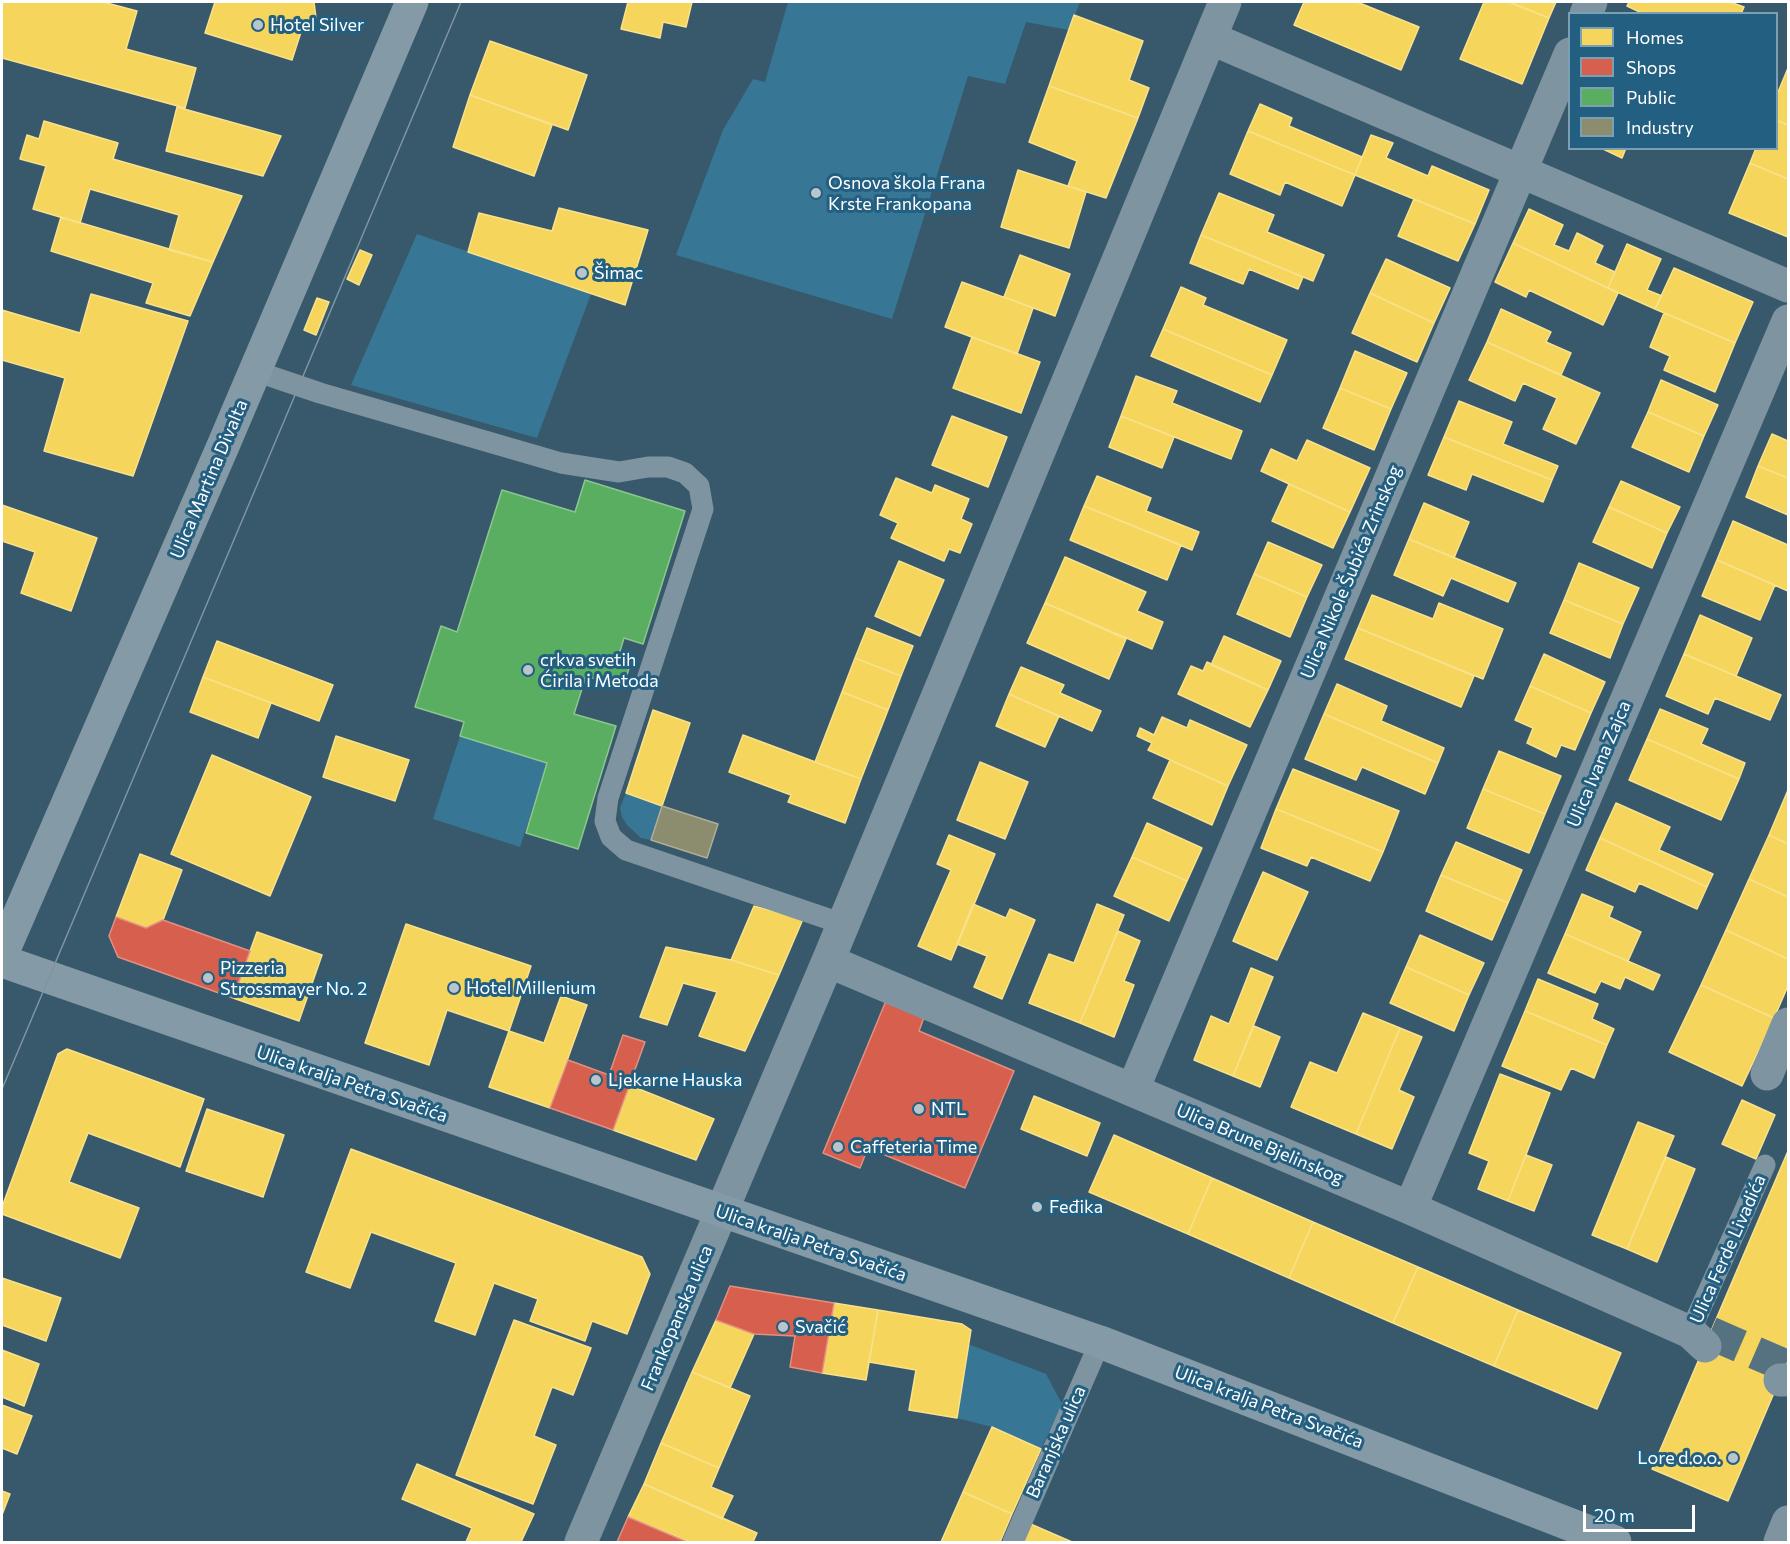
<!DOCTYPE html>
<html>
<head>
<meta charset="utf-8">
<style>
  body { margin:0 }
  #map { position:relative; width:1790px; height:1544px; overflow:hidden; background:#38596b; font-family:Commissioner,sans-serif }
  canvas { display:block }
  .frame { position:absolute; inset:0; border:3px solid #fff; pointer-events:none }
  .legend { position:absolute; left:1568px; top:12px; width:210px; height:138px; box-sizing:border-box; background:#235f80; border:2px solid #7b9fb3; margin:0; padding:8px 10px; list-style:none; font-size:18px; color:#fff }
  .legend li { display:flex; align-items:center; gap:12px; height:30px }
  .legend b { width:30px; border:2px solid #7b9fb3 }
  .scale { position:absolute; left:1583px; top:1505px; width:112px; height:27px; box-sizing:border-box; border:3px solid #fff; border-top:0; padding-left:8px; font-size:18px; line-height:21px; white-space:nowrap; color:#fff; -webkit-text-stroke:4px #235f80; paint-order:stroke }
</style>
</head>
<body>
<div id="map">
<canvas width="1790" height="1544"></canvas>
<div class="frame"></div>
<ul class="legend">
<li><b style="height:16px;background:#f6d55c"></b>Homes</li>
<li><b style="height:16px;background:#d6604d"></b>Shops</li>
<li><b style="height:16px;background:#5aae61"></b>Public</li>
<li><b style="height:16px;background:#8c8c6e"></b>Industry</li>
</ul>
<div class="scale">20 m</div>
</div>
<script>
const ctx = document.querySelector('canvas').getContext('2d');
ctx.lineJoin = 'round';
function fill(path, color) { ctx.fillStyle = color; ctx.fill(path, 'evenodd'); }
const shape = rows => new Path2D(rows.map(r => 'M' + r).join(''));
function stroke(path, color, width, dash) { ctx.strokeStyle = color; ctx.lineWidth = width; ctx.lineCap = dash ? 'butt' : 'round'; ctx.setLineDash(dash || []); ctx.stroke(path); }
function label(font, color, halo, rows, align = 'center') {
  ctx.font = font + ' Commissioner,sans-serif'; ctx.lineWidth = 6; ctx.setLineDash([]); ctx.textBaseline = 'middle'; ctx.strokeStyle = halo; ctx.fillStyle = color; for (const [text, x, y, turn = 0] of rows) {
    ctx.save(); ctx.translate(x, y); ctx.rotate((+turn || 0) * Math.PI / 180); ctx.textAlign = isNaN(turn) ? turn : align; if (halo) ctx.strokeText(text, 0, 0); ctx.fillText(text, 0, 0); ctx.restore();
  }
}
fill(shape([
  [788,2,1080,2,1069,30,1026,22,1005,84,968,76,892,319,676,255,723,130,753,79,765,82],
  [417,234,591,294,537,438,351,385],
  [460,736,547,763,520,847,433,819],
  [626,793,662,806,651,840,641,838,627,825,622,817,620,808],
  [968,1344,1046,1374,1062,1404,1041,1449,992,1427,957,1418]
]), '#387696');
const homes = shape([
  [2,2,103,2,137,11,126,49,196,68,185,108,2,58,2,2],
  [215,2,314,2,316,18,301,32,292,60,205,33,215,2],
  [628,2,692,2,686,27,663,22,660,38,621,29,628,2],
  [1304,2,1357,2,1419,27,1401,70,1294,25,1304,2],
  [1484,2,1509,2,1549,18,1522,84,1460,59,1484,2],
  [1509,2,1556,2,1549,18,1509,2],
  [1629,2,1730,2,1744,7,1741,14,1644,14,1627,6,1629,2],
  [1074,15,1143,41,1129,80,1149,88,1138,118,1049,86,1074,15],
  [490,41,587,75,568,130,470,95,490,41],
  [1788,68,1788,125,1776,120,1776,97,1788,68],
  [1049,86,1138,118,1106,198,1068,186,1077,161,1029,142,1049,86],
  [470,95,552,125,534,176,453,147,470,95],
  [1260,104,1292,118,1289,126,1362,157,1355,175,1248,131,1260,104],
  [177,107,281,136,263,176,166,151,177,107],
  [1776,120,1788,125,1788,179,1750,163,1756,148,1776,148,1776,120],
  [44,121,118,143,113,159,242,196,213,262,169,250,179,215,90,189,80,223,33,209,46,166,20,159,27,135,39,139,44,121],
  [1248,131,1355,175,1342,206,1285,182,1280,195,1230,174,1248,131],
  [1371,135,1393,143,1386,158,1428,176,1432,166,1489,190,1475,224,1355,175,1371,135],
  [1601,148,1626,148,1622,158,1601,148],
  [1750,163,1788,179,1788,237,1729,213,1750,163],
  [1018,170,1086,192,1069,248,1001,227,1018,170],
  [1219,193,1274,215,1267,232,1324,255,1313,281,1201,235,1219,193],
  [1414,199,1475,224,1458,261,1398,236,1414,199],
  [559,208,648,230,625,305,468,252,479,213,552,231,559,208],
  [1529,209,1563,225,1554,245,1569,251,1577,233,1603,246,1595,263,1615,272,1608,288,1513,243,1529,209],
  [61,217,213,262,190,316,146,303,153,283,51,251,61,217],
  [1201,235,1303,277,1298,289,1249,269,1243,284,1190,263,1201,235],
  [1513,243,1618,293,1603,325,1529,290,1526,297,1495,282,1513,243],
  [1627,244,1661,259,1647,290,1662,296,1655,309,1608,288,1627,244],
  [360,250,372,255,359,285,347,279,360,250],
  [1020,255,1070,274,1055,316,1004,297,1020,255],
  [1386,259,1450,288,1434,323,1370,293,1386,259],
  [1674,268,1753,302,1735,343,1655,309,1674,268],
  [962,282,1033,308,1017,354,945,327,962,282],
  [1181,287,1206,298,1203,305,1287,340,1272,375,1163,329,1181,287],
  [1370,293,1434,323,1417,362,1352,333,1370,293],
  [91,294,188,321,133,476,44,451,65,378,2,360,2,310,80,333,91,294],
  [317,298,329,302,316,335,304,330,317,298],
  [1501,309,1551,332,1546,342,1571,353,1561,375,1487,342,1501,309],
  [1664,313,1735,343,1715,392,1664,370,1670,356,1650,347,1664,313],
  [1163,329,1272,375,1260,402,1151,356,1163,329],
  [972,337,1040,362,1021,413,953,388,972,337],
  [1487,342,1600,393,1576,444,1543,429,1557,398,1523,383,1515,401,1469,380,1487,342],
  [1355,351,1407,373,1391,409,1340,388,1355,351],
  [1136,376,1177,391,1172,403,1242,431,1231,459,1121,416,1136,376],
  [1661,380,1718,405,1704,436,1648,412,1661,380],
  [1340,388,1391,409,1374,450,1323,428,1340,388],
  [1459,401,1512,422,1503,444,1558,466,1552,480,1444,437,1459,401],
  [1648,412,1704,436,1689,472,1632,447,1648,412],
  [952,416,1007,437,988,487,932,465,952,416],
  [1121,416,1174,437,1162,468,1109,447,1121,416],
  [1772,434,1788,441,1788,478,1758,466,1772,434],
  [1444,437,1552,480,1543,502,1472,474,1466,490,1428,475,1444,437],
  [1307,440,1370,468,1350,512,1261,471,1271,449,1297,461,1307,440],
  [1758,466,1788,478,1788,515,1746,497,1758,466],
  [1097,476,1151,498,1146,511,1199,532,1192,550,1084,506,1097,476],
  [896,478,932,493,935,485,969,499,961,519,972,524,960,553,949,549,944,561,891,538,898,523,880,515,896,478],
  [1621,481,1680,507,1667,533,1609,507,1621,481],
  [1289,484,1350,512,1333,548,1272,521,1289,484],
  [1424,503,1469,522,1454,558,1409,539,1424,503],
  [2,505,97,538,71,611,21,593,35,552,2,541,2,505],
  [1084,506,1181,545,1167,580,1070,540,1084,506],
  [1609,507,1667,533,1652,568,1593,542,1609,507],
  [1733,521,1788,545,1788,591,1717,560,1733,521],
  [1409,539,1516,583,1508,602,1451,578,1443,596,1394,575,1409,539],
  [1268,542,1322,565,1307,597,1254,574,1268,542],
  [1065,557,1146,592,1137,611,1163,622,1152,649,1045,603,1065,557],
  [1717,560,1775,585,1760,620,1702,596,1717,560],
  [899,561,944,580,920,636,875,616,899,561],
  [1579,563,1639,588,1623,624,1564,600,1579,563],
  [1254,574,1307,597,1290,637,1237,614,1254,574],
  [1372,595,1433,619,1439,603,1503,629,1483,679,1358,628,1372,595],
  [1564,600,1623,624,1610,658,1550,633,1564,600],
  [1045,603,1126,639,1109,679,1027,643,1045,603],
  [1700,615,1752,638,1736,676,1684,654,1700,615],
  [867,628,913,646,901,676,855,658,867,628],
  [1358,628,1474,676,1461,707,1345,659,1358,628],
  [1224,636,1281,661,1268,690,1211,665,1224,636],
  [217,641,333,685,319,721,203,677,217,641],
  [1544,654,1605,682,1591,713,1530,686,1544,654],
  [1684,654,1781,695,1770,720,1715,698,1708,714,1666,696,1684,654],
  [855,658,901,676,888,710,842,692,855,658],
  [1207,662,1268,690,1250,727,1178,694,1191,666,1203,671,1207,662],
  [1021,667,1064,685,1060,693,1101,711,1092,731,1009,694,1021,667],
  [203,677,271,703,258,738,190,712,203,677],
  [1337,684,1387,706,1381,721,1444,748,1438,763,1324,714,1337,684],
  [1530,686,1591,713,1575,750,1561,745,1556,757,1527,743,1533,728,1515,720,1530,686],
  [842,692,888,710,861,779,815,762,842,692],
  [1009,694,1059,716,1045,747,996,726,1009,694],
  [1660,709,1708,729,1701,744,1745,763,1739,779,1647,739,1660,709],
  [653,710,690,723,662,806,626,793,653,710],
  [1324,714,1438,763,1425,794,1362,767,1356,780,1305,759,1324,714],
  [1162,717,1187,728,1190,720,1247,745,1228,786,1148,750,1152,743,1137,736,1140,728,1154,735,1162,717],
  [743,735,861,779,845,823,788,802,791,795,729,772,743,735],
  [336,736,409,760,395,801,323,777,336,736],
  [1647,739,1739,779,1721,820,1629,780,1647,739],
  [1499,751,1561,776,1545,814,1483,789,1499,751],
  [212,755,311,797,270,896,171,854,212,755],
  [1170,760,1228,786,1212,825,1153,798,1170,760],
  [980,762,1028,782,1005,839,957,820,980,762],
  [1293,769,1399,811,1383,852,1276,809,1293,769],
  [1483,789,1545,814,1529,853,1467,828,1483,789],
  [1788,790,1788,844,1769,835,1788,790],
  [1616,803,1670,827,1659,850,1713,874,1707,887,1600,838,1616,803],
  [1276,809,1383,852,1370,881,1311,857,1307,866,1261,848,1276,809],
  [1147,823,1202,848,1187,881,1132,857,1147,823],
  [949,835,995,854,951,960,918,946,951,870,937,864,949,835],
  [1769,835,1788,844,1788,897,1749,879,1769,835],
  [1600,838,1707,887,1697,909,1639,883,1635,892,1586,870,1600,838],
  [1456,842,1522,870,1508,903,1441,875,1456,842],
  [140,854,182,870,163,920,146,928,116,917,140,854],
  [1132,857,1187,881,1169,921,1114,896,1132,857],
  [1263,872,1308,892,1277,960,1233,941,1263,872],
  [1441,875,1508,903,1492,940,1426,911,1441,875],
  [1749,879,1788,897,1788,959,1726,930,1749,879],
  [1582,894,1613,907,1609,917,1641,932,1628,961,1565,934,1582,894],
  [973,904,1006,918,1010,909,1035,920,1002,999,974,987,987,956,957,944,973,904],
  [1097,904,1124,915,1080,1023,1029,1003,1049,954,1074,963,1097,904],
  [754,906,803,919,779,975,731,960,754,906],
  [406,924,531,966,509,1031,447,1010,429,1065,365,1043,406,924],
  [1726,930,1788,959,1788,986,1774,1018,1701,985,1726,930],
  [1118,931,1140,941,1124,981,1134,985,1114,1037,1080,1023,1118,931],
  [257,932,322,955,299,1021,233,998,257,932],
  [1565,934,1660,975,1653,990,1625,977,1620,989,1601,981,1595,993,1548,973,1565,934],
  [1420,935,1484,963,1469,995,1406,967,1420,935],
  [666,947,731,960,779,975,745,1051,699,1036,717,992,683,983,667,1025,640,1017,666,947],
  [1406,967,1469,995,1454,1031,1390,1003,1406,967],
  [1251,968,1273,977,1233,1076,1194,1060,1211,1016,1229,1024,1251,968],
  [1538,979,1598,1004,1592,1019,1614,1029,1607,1045,1525,1011,1538,979],
  [1701,985,1774,1018,1742,1086,1669,1052,1701,985],
  [561,996,587,1005,550,1108,489,1087,509,1031,544,1043,561,996],
  [1525,1011,1607,1045,1594,1078,1571,1068,1561,1090,1502,1066,1525,1011],
  [1363,1013,1400,1028,1356,1134,1291,1107,1310,1062,1337,1073,1363,1013],
  [1254,1026,1280,1037,1260,1087,1233,1076,1254,1026],
  [1400,1028,1422,1037,1399,1090,1414,1097,1392,1149,1356,1134,1400,1028],
  [67,1049,204,1099,180,1167,88,1133,69,1182,139,1208,120,1258,2,1214,2,1207,58,1054,67,1049],
  [1500,1074,1550,1093,1508,1201,1478,1189,1489,1161,1469,1153,1500,1074],
  [629,1085,714,1119,696,1160,613,1130,629,1085],
  [1034,1096,1100,1123,1087,1156,1021,1129,1034,1096],
  [1742,1100,1775,1115,1756,1159,1722,1144,1742,1100],
  [207,1109,284,1135,263,1197,186,1171,207,1109],
  [1638,1122,1674,1136,1627,1249,1592,1235,1638,1122],
  [1114,1135,1212,1178,1188,1234,1089,1192,1114,1135],
  [351,1149,642,1257,650,1274,627,1334,592,1321,585,1341,530,1321,538,1299,494,1283,475,1335,435,1321,456,1263,371,1232,350,1288,306,1272,351,1149],
  [1788,1151,1788,1360,1728,1501,1652,1469,1788,1151],
  [1526,1155,1552,1165,1534,1211,1508,1201,1526,1155],
  [1666,1157,1695,1169,1657,1262,1627,1249,1666,1157],
  [1212,1178,1313,1222,1289,1278,1188,1234,1212,1178],
  [1313,1222,1418,1267,1393,1323,1289,1278,1313,1222],
  [1418,1267,1518,1310,1494,1366,1393,1323,1418,1267],
  [2,1278,61,1298,46,1341,2,1325,2,1278],
  [834,1303,878,1310,866,1380,822,1373,834,1303],
  [878,1310,962,1324,971,1330,957,1418,909,1410,916,1370,869,1362,878,1310],
  [1518,1310,1621,1353,1597,1409,1494,1366,1518,1310],
  [514,1320,591,1348,573,1395,552,1387,534,1436,556,1445,533,1504,456,1475,514,1320],
  [716,1320,754,1334,730,1388,692,1372,716,1320],
  [2,1350,39,1364,24,1406,2,1397,2,1350],
  [692,1372,750,1396,719,1468,661,1443,692,1372],
  [2,1405,32,1416,17,1454,2,1448,2,1405],
  [992,1427,1041,1449,1012,1514,963,1492,992,1427],
  [661,1443,719,1468,711,1487,733,1496,722,1519,644,1484,661,1443],
  [417,1464,534,1514,521,1542,466,1542,472,1528,402,1499,417,1464],
  [644,1484,757,1533,753,1542,689,1542,628,1517,644,1484],
  [2,1491,10,1494,2,1515,2,1491],
  [963,1492,1012,1514,1000,1542,941,1542,963,1492],
  [1026,1522,1072,1542,1017,1542,1026,1522]
]);
fill(homes, '#f6d55c');
stroke(homes, '#f9e28d', 1.5);
const shops = shape([
  [116,917,146,928,163,920,250,951,233,998,118,957,109,936,116,917],
  [888,996,926,1012,919,1031,1014,1071,965,1188,868,1148,860,1168,823,1153,888,996],
  [623,1035,645,1042,613,1130,550,1108,568,1060,609,1075,623,1035],
  [730,1286,834,1303,822,1373,790,1367,795,1336,754,1334,716,1320,730,1286],
  [628,1517,687,1542,617,1542,628,1517]
]);
fill(shops, '#d6604d');
stroke(shops, '#e29082', 1.5);
const public = shape([
  [585,480,685,511,643,644,624,638,617,661,630,665,623,688,586,676,574,714,616,726,578,849,526,833,547,763,460,736,464,722,415,707,441,626,457,632,502,490,575,512,585,480]
]);
fill(public, '#5aae61');
stroke(public, '#8cc690', 1.5);
const industry = shape([
  [662,806,718,824,707,858,651,840,662,806]
]);
fill(industry, '#8c8c6e');
stroke(industry, '#aeae9a', 1.5);
stroke(shape([
  [1710,1333,1786,1366]
]), '#567281', 33, [33, 16]);
stroke(shape([
  [255,371,320,393,561,463,619,472,648,467,668,467,685,473,699,486,703,509,608,798,605,821,611,837,626,850,843,924],
  [1690,1332,1765,1165],
  [1013,1542,1100,1342]
]), '#7e94a1', 21);
stroke(shape([
  [1586,14,1591,2],
  [1210,38,1788,286],
  [828,961,1410,1208,1690,1332,1705,1346],
  [1767,1074,1788,1024],
  [1133,1089,1570,54],
  [1410,1208,1788,321],
  [1780,1380,1788,1380],
  [581,1542,828,961,1225,2],
  [1780,1542,1788,1522]
]), '#7e94a1', 33);
stroke(shape([
  [2,954,223,446,412,2],
  [2,961,1100,1342,1615,1542]
]), '#849aa6', 33);
stroke(shape([
  [2,1089,461,2]
]), '#7f95a1', 1.5);
for (const [x, y, r, color] of [
  [258,25,6,"#b9c5cb"],
  [816,193,6,"#b9c5cb"],
  [582,273,6,"#b9c5cb"],
  [528,670,6,"#b9c5cb"],
  [208,978,6,"#b9c5cb"],
  [454,988,6,"#b9c5cb"],
  [596,1080,6,"#b9c5cb"],
  [919,1109,6,"#b9c5cb"],
  [838,1147,6,"#b9c5cb"],
  [1037,1207,6,"#b9c5cb"],
  [783,1327,6,"#b9c5cb"],
  [1733,1458,6,"#b9c5cb"]
]) { const dot = new Path2D(); dot.arc(x, y, r, 0, 2 * Math.PI); ctx.fillStyle = color; ctx.fill(dot); stroke(dot, '#235f80', 2); }
label('18px', '#fff', '#235f80', [
  ["Hotel Silver",270,25],
  ["Osnova škola Frana",828,183],
  ["Krste Frankopana",828,204],
  ["Šimac",594,273],
  ["crkva svetih",540,660],
  ["Ćirila i Metoda",540,681],
  ["Pizzeria",220,968],
  ["Strossmayer No. 2",220,989],
  ["Hotel Millenium",466,988],
  ["Ljekarne Hauska",608,1080],
  ["NTL",931,1109],
  ["Caffeteria Time",850,1147],
  ["Feđika",1049,1207],
  ["Svačić",795,1327],
  ["Lore d.o.o.",1721,1458,"right"]
], 'left');
label('18px', '#fff', '#235f80', [
  ["Ulica Martina Divalta",209,479,-67],
  ["Ulica Nikole Šubića Zrinskog",1351,572,-67],
  ["Ulica Ivana Zajca",1599,764,-67],
  ["Ulica kralja Petra Svačića",352,1084,19],
  ["Ulica Brune Bjelinskog",1260,1144,23],
  ["Ulica kralja Petra Svačića",811,1243,19],
  ["Ulica Ferde Livadića",1728,1249,-66],
  ["Frankopanska ulica",677,1318,-67],
  ["Ulica kralja Petra Svačića",1269,1407,21],
  ["Baranjska ulica",1056,1442,-66]
]);
</script>
</body>
</html>
